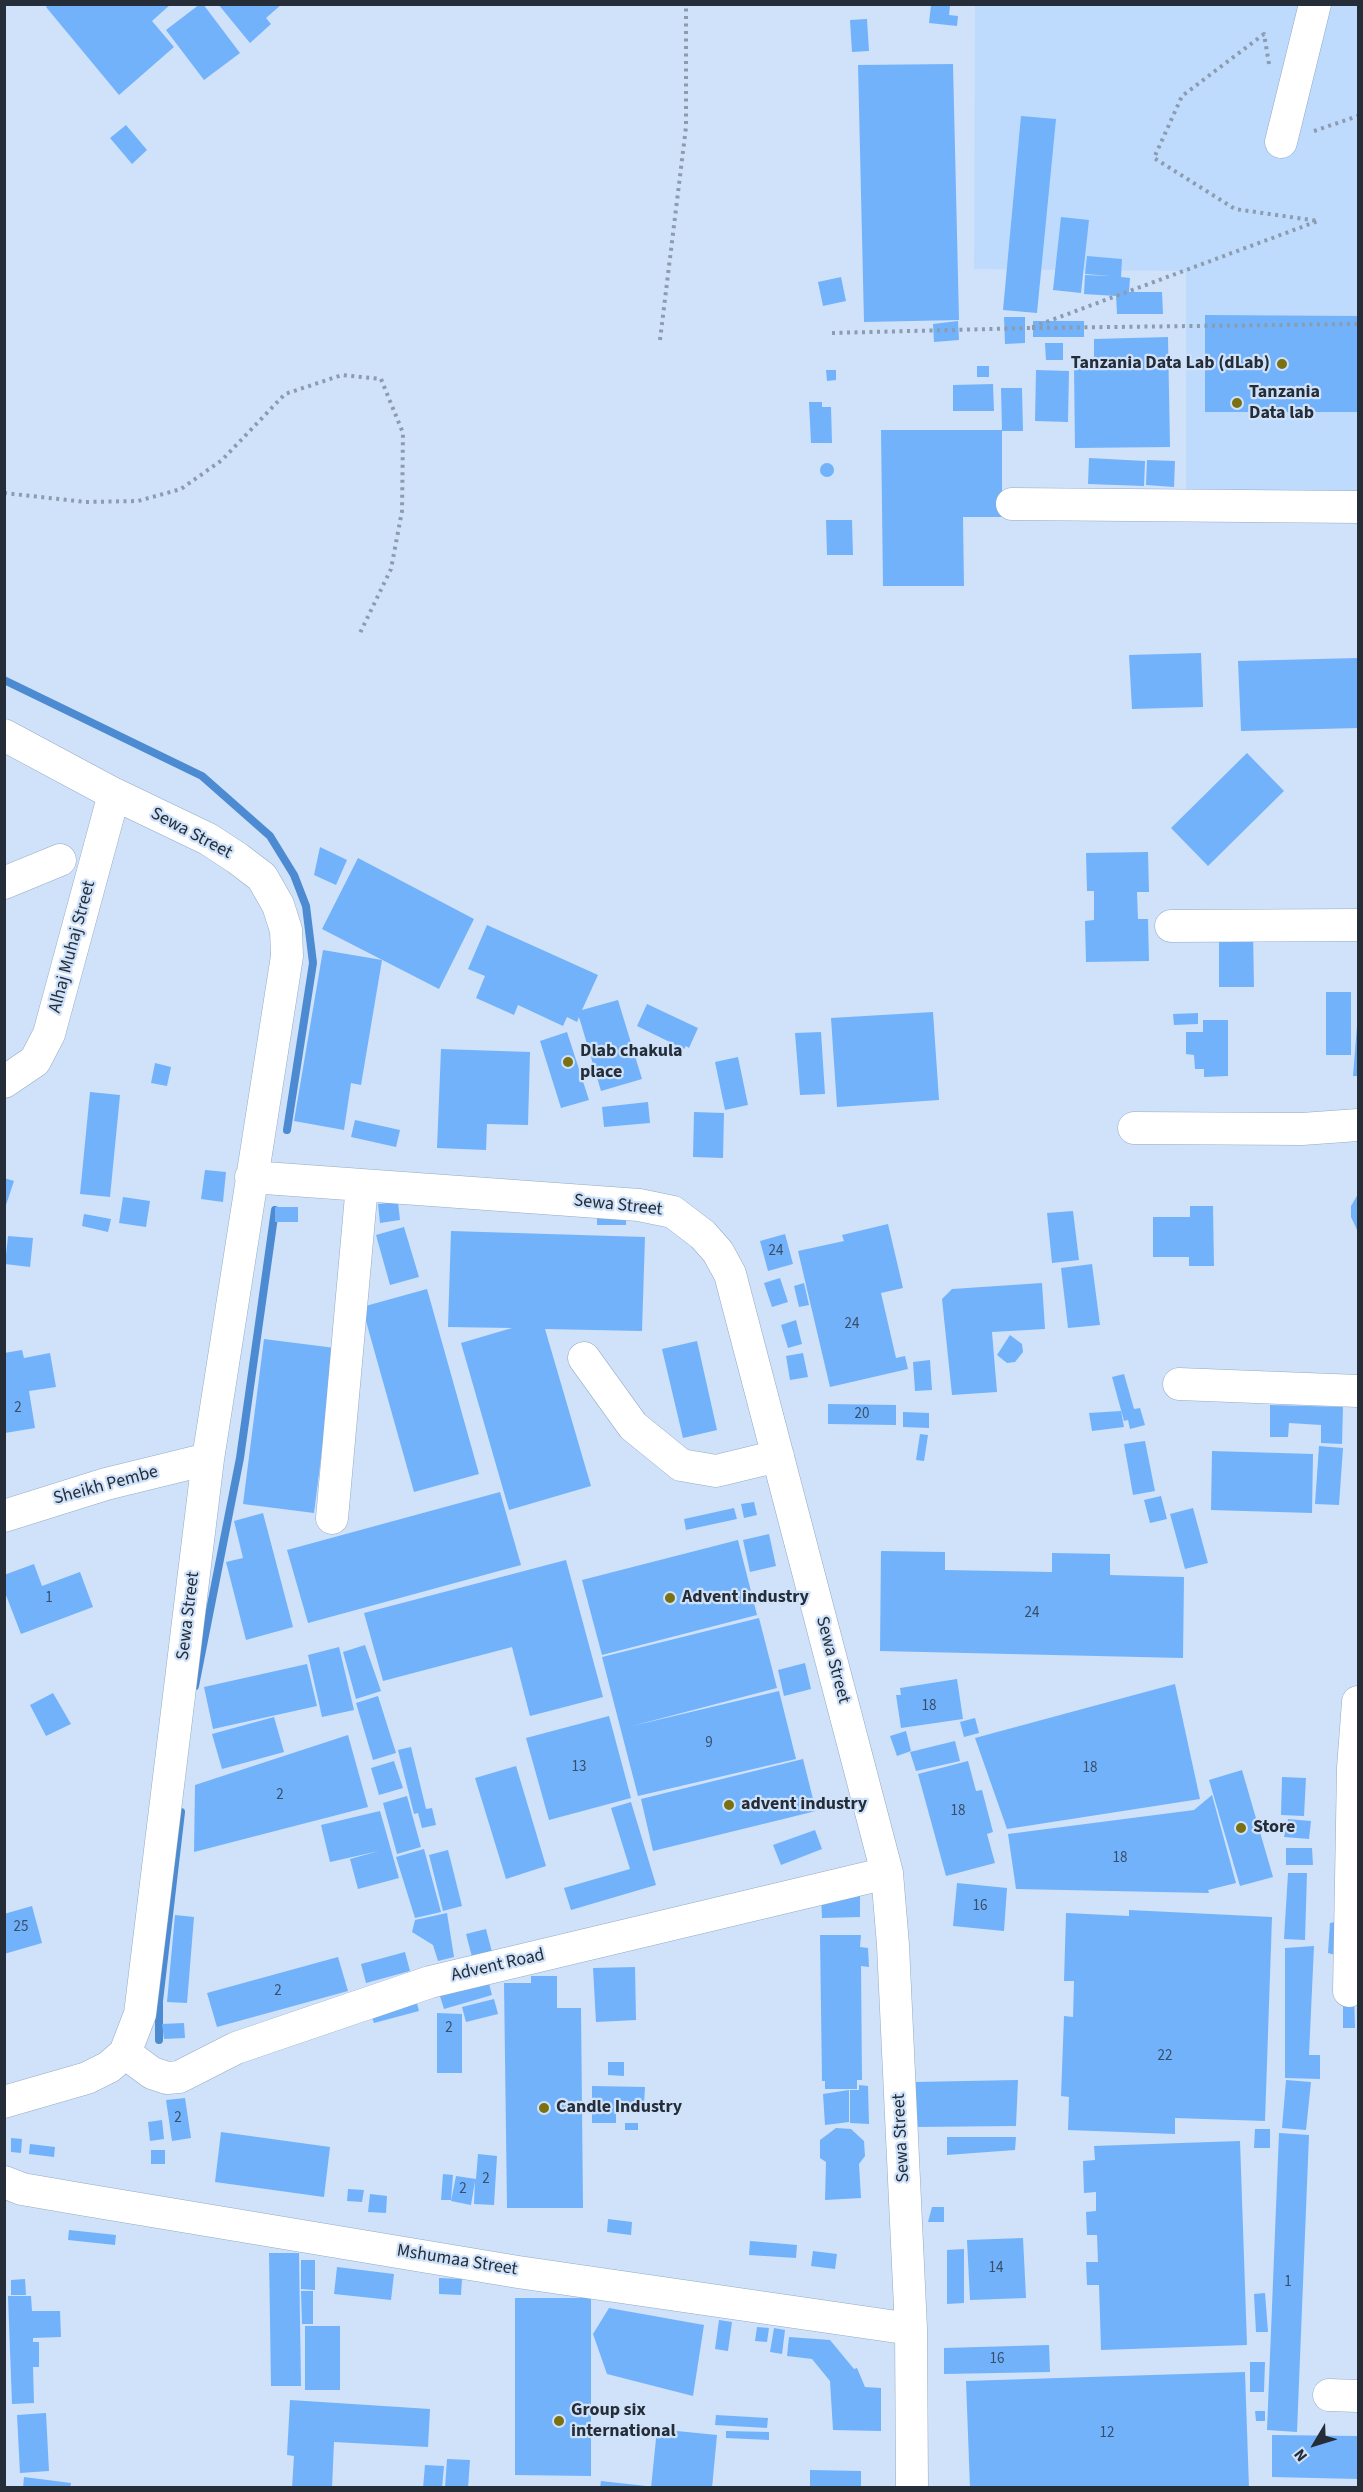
<!DOCTYPE html>
<html>
<head>
<meta charset="utf-8">
<style>
  body { margin:0 }
  #map { position:relative; width:1363px; height:2492px; overflow:hidden; background:#cfe2f9; font-family:"Source Sans 3",sans-serif }
  canvas { display:block }
  .frame { position:absolute; inset:0; border:6px solid #242d38; pointer-events:none }
  .north { position:absolute; left:1285px; top:2414px; width:60px; height:60px; -webkit-text-stroke:4px #cfe2f9; paint-order:stroke; rotate:232deg; font-size:16px; font-weight:700; line-height:24px; text-align:center; color:#242d38 }
  .north::after { content:''; display:block; margin:auto; width:21px; height:27px; background:#242d38; clip-path:polygon(50% 0,100% 100%,50% 72%,0 100%) }
</style>
</head>
<body>
<div id="map">
<canvas width="1363" height="2492"></canvas>
<div class="frame"></div>
<div class="north">N</div>
</div>
<script>
const ctx = document.querySelector('canvas').getContext('2d');
ctx.lineJoin = 'round';
function fill(path, color) { ctx.fillStyle = color; ctx.fill(path, 'evenodd'); }
const shape = rows => new Path2D(rows.map(r => 'M' + r).join(''));
function stroke(path, color, width, dash) { ctx.strokeStyle = color; ctx.lineWidth = width; ctx.lineCap = dash ? 'butt' : 'round'; ctx.setLineDash(dash || []); ctx.stroke(path); }
function label(font, color, halo, rows, align = 'center') {
  ctx.font = font + ' "Source Sans 3",sans-serif'; ctx.lineWidth = 4.5; ctx.setLineDash([]); ctx.textBaseline = 'middle'; ctx.strokeStyle = halo; ctx.fillStyle = color; for (const [text, x, y, turn = 0] of rows) {
    ctx.save(); ctx.translate(x, y); ctx.rotate((+turn || 0) * Math.PI / 180); ctx.textAlign = isNaN(turn) ? turn : align; if (halo) ctx.strokeText(text, 0, 0); ctx.fillText(text, 0, 0); ctx.restore();
  }
}
fill(shape([
  [975,5,1358,5,1358,493,1186,491,1186,271,974,269]
]), '#bedbfe');
stroke(shape([
  [4,680,202,776,270,836,294,875,306,906,313,963,287,1130],
  [195,1686,240,1458,275,1210],
  [159,2040,159,2001,181,1812]
]), '#4c8bd2', 8);
fill(shape([
  [49,4,171,4,152,21,174,47,119,95,46,7],
  [200,4,203,4,240,53,204,80,166,30],
  [218,4,282,4,266,18,271,24,250,43],
  [940,4,950,6,949,15,958,16,957,26,929,23,931,5],
  [867,19,869,51,852,52,850,20],
  [953,64,959,320,864,322,858,65],
  [1021,116,1056,119,1037,313,1003,310],
  [126,125,147,150,132,164,110,138],
  [1061,217,1089,220,1081,293,1053,290],
  [1087,256,1122,259,1121,277,1130,278,1129,292,1162,292,1163,314,1117,314,1116,296,1084,294,1085,275,1111,276,1085,274],
  [841,277,846,301,823,306,818,282],
  [1205,315,1358,316,1358,412,1205,412],
  [1004,317,1025,317,1025,343,1005,344],
  [958,321,959,340,934,342,933,324],
  [1033,321,1084,321,1084,337,1033,337],
  [1168,337,1170,447,1075,448,1074,368,1094,368,1094,339],
  [1045,343,1063,343,1063,360,1046,360],
  [977,366,989,366,989,377,977,377],
  [826,370,836,370,836,380,827,381],
  [1036,370,1069,371,1068,422,1035,421],
  [993,384,994,411,953,411,953,385],
  [1001,388,1022,388,1023,431,1002,431],
  [809,402,822,402,822,407,831,407,832,443,811,443],
  [881,430,1002,430,1002,517,963,517,964,586,883,586],
  [1089,458,1145,461,1144,486,1088,484],
  [1147,460,1175,461,1174,487,1146,485],
  '820 470a7 7 0 1 1 14 0a7 7 0 1 1-14 0Z',
  [826,520,852,520,853,555,827,555],
  [1201,653,1203,707,1132,709,1129,655],
  [1358,658,1358,728,1241,731,1238,661],
  [1247,753,1284,791,1208,866,1171,828],
  [320,847,347,860,336,885,314,875],
  [1148,852,1149,892,1137,892,1138,919,1148,919,1149,961,1086,962,1085,921,1094,920,1094,891,1087,891,1086,853],
  [358,858,474,919,439,989,322,929],
  [487,925,598,975,582,1010,618,1000,642,1079,601,1091,579,1017,577,1022,567,1017,563,1026,518,1005,514,1015,476,998,485,976,468,969],
  [1219,930,1253,930,1254,987,1219,987],
  [323,950,382,960,361,1085,351,1083,344,1130,294,1121],
  [1326,992,1351,992,1351,1055,1326,1055],
  [647,1004,698,1028,689,1048,686,1046,684,1049,637,1026],
  [933,1012,939,1100,837,1107,831,1018],
  [1198,1013,1198,1024,1174,1025,1173,1014],
  [1203,1020,1228,1020,1228,1076,1204,1077,1204,1069,1195,1069,1194,1055,1186,1054,1186,1032,1203,1032],
  [1357,1026,1358,1026,1358,1076,1353,1076],
  [567,1032,589,1100,561,1108,540,1041],
  [821,1032,825,1094,800,1095,795,1033],
  [441,1049,530,1052,528,1125,487,1124,486,1150,437,1148],
  [738,1057,748,1105,725,1110,715,1062],
  [155,1063,171,1067,167,1086,151,1083],
  [90,1092,120,1095,110,1197,80,1194],
  [648,1102,650,1123,604,1127,602,1107],
  [694,1112,724,1113,723,1158,693,1157],
  [355,1120,400,1130,396,1147,351,1137],
  [205,1170,226,1172,223,1202,201,1199],
  [4,1178,14,1181,5,1208,4,1208],
  [1358,1194,1358,1232,1351,1217,1351,1206],
  [123,1197,150,1201,146,1227,119,1223],
  [398,1202,400,1220,380,1223,378,1204],
  [1190,1206,1213,1206,1214,1266,1189,1266,1189,1257,1153,1257,1153,1217,1190,1217],
  [275,1207,298,1207,298,1222,275,1222],
  [597,1209,626,1209,626,1225,597,1225],
  [1073,1211,1079,1260,1052,1263,1047,1213],
  [84,1214,111,1219,108,1232,82,1226],
  [888,1224,903,1288,881,1293,896,1358,905,1356,908,1369,830,1387,798,1251,844,1241,842,1235],
  [404,1227,419,1277,390,1285,376,1235],
  [451,1231,645,1237,642,1331,545,1329,591,1486,509,1510,461,1343,512,1328,448,1327],
  [785,1234,793,1264,768,1271,760,1241],
  [8,1236,33,1238,30,1267,5,1264],
  [1092,1264,1100,1325,1068,1328,1061,1268],
  [780,1278,788,1302,772,1307,764,1283],
  [804,1283,809,1305,799,1307,794,1286],
  [1042,1283,1045,1329,992,1332,997,1392,952,1395,942,1299,952,1289],
  [427,1289,479,1474,414,1492,362,1307],
  [796,1320,802,1344,788,1348,781,1325],
  [1010,1335,1022,1344,1023,1352,1015,1362,1007,1363,997,1355],
  [264,1339,335,1348,314,1513,243,1504],
  [697,1341,717,1430,683,1438,662,1349],
  [22,1350,24,1358,50,1353,56,1387,29,1391,35,1428,5,1433,4,1353],
  [803,1353,808,1377,790,1380,786,1356],
  [930,1360,932,1390,915,1391,913,1362],
  [1124,1374,1134,1409,1140,1408,1145,1425,1130,1429,1128,1420,1124,1421,1112,1377],
  [828,1404,896,1405,896,1425,828,1424],
  [1270,1405,1343,1407,1342,1444,1321,1443,1321,1425,1289,1423,1288,1437,1270,1437],
  [1121,1411,1124,1427,1092,1431,1089,1413],
  [903,1412,929,1413,929,1428,903,1427],
  [920,1434,928,1435,924,1461,916,1460],
  [1145,1441,1155,1491,1133,1495,1124,1444],
  [1319,1446,1343,1448,1339,1505,1315,1504],
  [1212,1451,1313,1454,1312,1513,1211,1510],
  [500,1492,521,1565,308,1623,287,1550],
  [1161,1496,1167,1519,1150,1523,1144,1500],
  [754,1502,757,1515,744,1518,741,1504],
  [734,1508,737,1519,686,1530,684,1519],
  [1193,1508,1208,1563,1185,1569,1170,1514],
  [263,1513,293,1627,246,1640,226,1562,243,1558,234,1521],
  [769,1534,776,1566,750,1572,743,1540],
  [738,1540,757,1615,602,1655,582,1580],
  [881,1551,945,1552,945,1570,1052,1572,1052,1553,1110,1554,1110,1575,1184,1577,1183,1658,880,1651],
  [566,1560,603,1697,530,1716,512,1647,383,1681,364,1613],
  [34,1564,42,1586,80,1572,93,1607,21,1634,4,1590,4,1575],
  [759,1618,777,1688,632,1726,779,1691,796,1759,638,1796,602,1657],
  [365,1645,381,1691,356,1699,343,1652],
  [339,1647,354,1710,322,1717,308,1655],
  [805,1663,811,1689,784,1696,778,1670],
  [307,1664,317,1706,213,1729,204,1687],
  [957,1679,963,1719,901,1728,896,1695,901,1695,900,1688],
  [1175,1684,1200,1799,1007,1829,975,1738],
  [53,1693,71,1724,46,1736,30,1705],
  [378,1696,396,1753,373,1760,356,1703],
  [609,1716,631,1798,549,1820,526,1738],
  [274,1717,284,1752,222,1769,212,1734],
  [975,1718,979,1733,964,1737,960,1722],
  [906,1731,911,1751,897,1756,890,1736],
  [348,1735,368,1807,194,1852,195,1785],
  [955,1741,960,1761,916,1771,910,1752],
  [411,1747,426,1809,432,1808,436,1825,422,1828,418,1813,414,1814,398,1750],
  [803,1759,816,1811,653,1851,641,1799],
  [394,1761,403,1788,379,1795,371,1768],
  [968,1761,976,1791,982,1790,993,1832,987,1834,995,1863,946,1876,918,1774],
  [516,1766,546,1866,506,1879,475,1778],
  [1242,1770,1273,1877,1240,1886,1209,1780],
  [1282,1777,1306,1778,1304,1816,1281,1815],
  [1212,1795,1236,1883,1208,1890,1209,1893,1016,1889,1008,1834,1194,1810],
  [407,1796,421,1847,397,1854,383,1803],
  [631,1802,656,1885,571,1910,564,1888,630,1869,611,1808],
  [380,1811,399,1878,358,1889,350,1859,379,1851,330,1862,321,1825],
  [1288,1819,1311,1821,1309,1839,1284,1837],
  [815,1830,822,1849,781,1865,773,1845],
  [1286,1848,1312,1848,1313,1865,1286,1865],
  [424,1849,441,1912,415,1918,396,1857],
  [448,1850,462,1906,443,1911,429,1855],
  [1288,1873,1307,1873,1305,1940,1284,1939],
  [957,1883,1007,1888,1004,1931,953,1926],
  [860,1894,860,1917,822,1918,821,1895],
  [32,1906,42,1943,4,1954,4,1914],
  [1129,1910,1272,1917,1265,2121,1175,2118,1175,2134,1068,2130,1069,2097,1061,2096,1064,2016,1073,2017,1074,1981,1064,1981,1066,1913,1129,1916],
  [447,1913,454,1957,438,1961,433,1945,412,1932,415,1920],
  [175,1915,194,1917,187,2003,167,2002],
  [1341,1921,1339,1956,1328,1953,1330,1923],
  [486,1929,492,1952,472,1957,466,1934],
  [820,1935,861,1935,860,1947,868,1948,869,1967,861,1966,862,2080,857,2080,857,2089,825,2089,825,2081,822,2081],
  [1314,1946,1309,2055,1320,2055,1320,2079,1285,2078,1285,1948],
  [405,1952,410,1971,366,1983,361,1964],
  [338,1957,348,1991,217,2027,207,1993],
  [635,1967,636,2020,596,2022,593,1968],
  [487,1976,492,1995,444,2009,438,1990],
  [531,1976,557,1976,557,2008,581,2008,583,2208,507,2208,504,1983,531,1983],
  [1343,1995,1354,1995,1355,2028,1343,2028],
  [415,1996,419,2011,374,2023,369,2009],
  [494,1999,498,2014,466,2022,462,2007],
  [437,2013,462,2014,462,2073,437,2073],
  [184,2023,185,2038,164,2039,162,2024],
  [608,2062,624,2062,624,2076,608,2075],
  [1018,2080,1016,2126,917,2127,914,2082],
  [1286,2080,1311,2082,1306,2130,1282,2128],
  [859,2085,868,2086,869,2124,850,2123,850,2090,859,2090],
  [592,2086,645,2087,644,2105,616,2104,616,2123,592,2123],
  [849,2090,849,2122,825,2125,823,2094],
  [185,2098,191,2138,172,2141,166,2100],
  [162,2120,164,2139,150,2141,148,2122],
  [625,2123,638,2123,638,2130,625,2130],
  [836,2128,851,2129,864,2141,865,2156,859,2164,861,2198,825,2200,826,2162,820,2158,820,2140],
  [1255,2129,1270,2129,1270,2148,1254,2148],
  [221,2132,330,2147,324,2197,215,2182],
  [1279,2133,1309,2135,1297,2432,1267,2430],
  [947,2137,1016,2137,1015,2150,947,2155],
  [11,2138,22,2139,21,2153,11,2152],
  [1240,2141,1247,2345,1101,2350,1099,2285,1087,2285,1086,2262,1098,2262,1097,2235,1087,2235,1086,2212,1096,2211,1096,2192,1084,2193,1083,2161,1095,2160,1094,2146],
  [30,2144,55,2147,54,2157,29,2154],
  [151,2150,165,2150,165,2164,151,2164],
  [478,2154,497,2156,494,2205,474,2204,475,2181,471,2205,451,2201,456,2176,476,2179],
  [443,2174,453,2175,451,2200,441,2200],
  [348,2189,364,2190,362,2202,347,2201],
  [370,2194,387,2196,386,2213,368,2212],
  [932,2207,944,2207,944,2222,928,2222],
  [608,2219,632,2222,631,2235,607,2232],
  [69,2230,116,2235,115,2245,68,2240],
  [1023,2238,1026,2298,970,2300,967,2240],
  [750,2241,797,2245,796,2258,749,2255],
  [964,2249,964,2303,947,2304,947,2250],
  [813,2251,837,2254,835,2269,811,2266],
  [269,2253,299,2253,301,2386,271,2386],
  [301,2260,315,2260,315,2290,301,2289],
  [337,2267,394,2274,391,2300,334,2294],
  [439,2278,462,2279,461,2295,439,2294],
  [25,2279,26,2295,11,2295,11,2280],
  [301,2291,313,2291,313,2324,302,2324],
  [1265,2293,1268,2332,1256,2332,1254,2294],
  [8,2296,31,2296,32,2311,60,2311,61,2337,33,2338,33,2342,39,2342,39,2367,33,2367,34,2403,12,2404],
  [515,2298,591,2298,591,2476,515,2475],
  [609,2308,704,2325,693,2396,607,2374,593,2334],
  [719,2320,732,2322,728,2351,715,2349],
  [305,2326,340,2326,340,2390,305,2390],
  [757,2327,769,2328,767,2342,755,2341],
  [774,2328,785,2330,782,2354,770,2352],
  [789,2337,830,2340,854,2369,857,2368,865,2387,881,2388,881,2431,833,2430,830,2381,812,2359,787,2356],
  [1049,2345,1050,2372,944,2374,944,2348],
  [1250,2362,1265,2362,1264,2392,1250,2392],
  [1245,2372,1249,2488,970,2488,966,2381],
  [290,2400,430,2409,428,2447,334,2442,332,2488,292,2488,294,2456,287,2455],
  [1255,2411,1265,2411,1265,2421,1256,2421],
  [46,2413,49,2471,20,2473,17,2415],
  [716,2415,768,2418,767,2428,715,2425],
  [657,2429,717,2435,712,2488,651,2488],
  [726,2431,769,2432,769,2440,726,2438],
  [1272,2435,1358,2436,1358,2479,1272,2477],
  [447,2459,470,2460,468,2488,445,2488],
  [425,2465,444,2466,442,2488,423,2488],
  [810,2470,861,2471,861,2488,810,2488],
  [24,2477,71,2483,70,2488,23,2488],
  [601,2481,646,2486,646,2488,600,2488]
]), '#72b2fb');
const minor = shape([
  [1281,142,1315,4],
  [1012,504,1358,507],
  [4,735,114,794,208,839,237,858,262,877,278,905,286,930,287,956,208,1459,140,2014,125,2053,109,2067,87,2078,4,2102],
  [4,883,60,860],
  [1171,926,1358,925],
  [4,1082,35,1061,49,1034,114,794],
  [1134,1128,1302,1129,1358,1125],
  [251,1177,639,1205,673,1212,703,1235,718,1252,730,1274,887,1873,893,1945,911,2329,912,2488],
  [584,1358,633,1426,681,1465,716,1471,778,1456],
  [1179,1384,1358,1391],
  [4,1516,106,1484,208,1459],
  [332,1518,362,1185],
  [1349,1991,1353,1768,1358,1702],
  [125,2053,152,2073,167,2078,179,2077,236,2048,430,1982,887,1873],
  [4,2182,22,2189,80,2199,518,2272,911,2329],
  [1329,2395,1358,2396]
]);
stroke(minor, '#93aac6', 33);
stroke(shape([
  [1269,64,1264,34,1182,96,1154,158,1235,209,1318,221,1030,328,1358,324],
  [1314,131,1358,116],
  [832,333,1030,328],
  [660,340,686,127,686,4],
  [4,493,86,502,138,501,181,489,222,460,285,394,342,375,381,379,403,433,402,511,391,569,359,635]
]), '#8c9cae', 4, [3, 4.5]);
stroke(minor, '#fff', 32);
for (const [x, y, r, color] of [
  [1282,364,6,"#7b7112"],
  [1237,403,6,"#7b7112"],
  [568,1062,6,"#7b7112"],
  [670,1598,6,"#7b7112"],
  [729,1805,6,"#7b7112"],
  [1241,1828,6,"#7b7112"],
  [544,2108,6,"#7b7112"],
  [559,2421,6,"#7b7112"]
]) { const dot = new Path2D(); dot.arc(x, y, r, 0, 2 * Math.PI); ctx.fillStyle = color; ctx.fill(dot); stroke(dot, '#cfe2f9', 2); }
label('15px', '#384e69', null, [
  ["24",776,1252],
  ["24",852,1325],
  ["2",18,1409],
  ["20",862,1415],
  ["1",49,1599],
  ["24",1032,1614],
  ["18",929,1707],
  ["9",709,1744],
  ["13",579,1768],
  ["18",1090,1769],
  ["2",280,1796],
  ["18",958,1812],
  ["18",1120,1859],
  ["16",980,1907],
  ["25",21,1928],
  ["2",278,1992],
  ["2",449,2029],
  ["22",1165,2057],
  ["2",178,2119],
  ["2",486,2180],
  ["2",463,2190],
  ["14",996,2269],
  ["1",1288,2283],
  ["16",997,2360],
  ["12",1107,2434]
]);
label('bold 18px', '#242d38', '#cfe2f9', [
  ["Tanzania Data Lab (dLab)",1270,364,"right"],
  ["Tanzania",1249,393],
  ["Data lab",1249,414],
  ["Dlab chakula",580,1052],
  ["place",580,1073],
  ["Advent industry",682,1598],
  ["advent industry",741,1805],
  ["Store",1253,1828],
  ["Candle Industry",556,2108],
  ["Group six",571,2411],
  ["international",571,2432]
], 'left');
label('18px', '#242d38', '#cfe2f9', [
  ["Sewa Street",191,834,28],
  ["Alhaj Muhaj Street",73,947,-75],
  ["Sewa Street",618,1206,6],
  ["Sheikh Pembe",106,1486,-15],
  ["Sewa Street",189,1616,-83],
  ["Sewa Street",832,1660,75],
  ["Advent Road",498,1966,-13],
  ["Sewa Street",902,2138,-93],
  ["Mshumaa Street",457,2261,9]
]);
</script>
</body>
</html>
